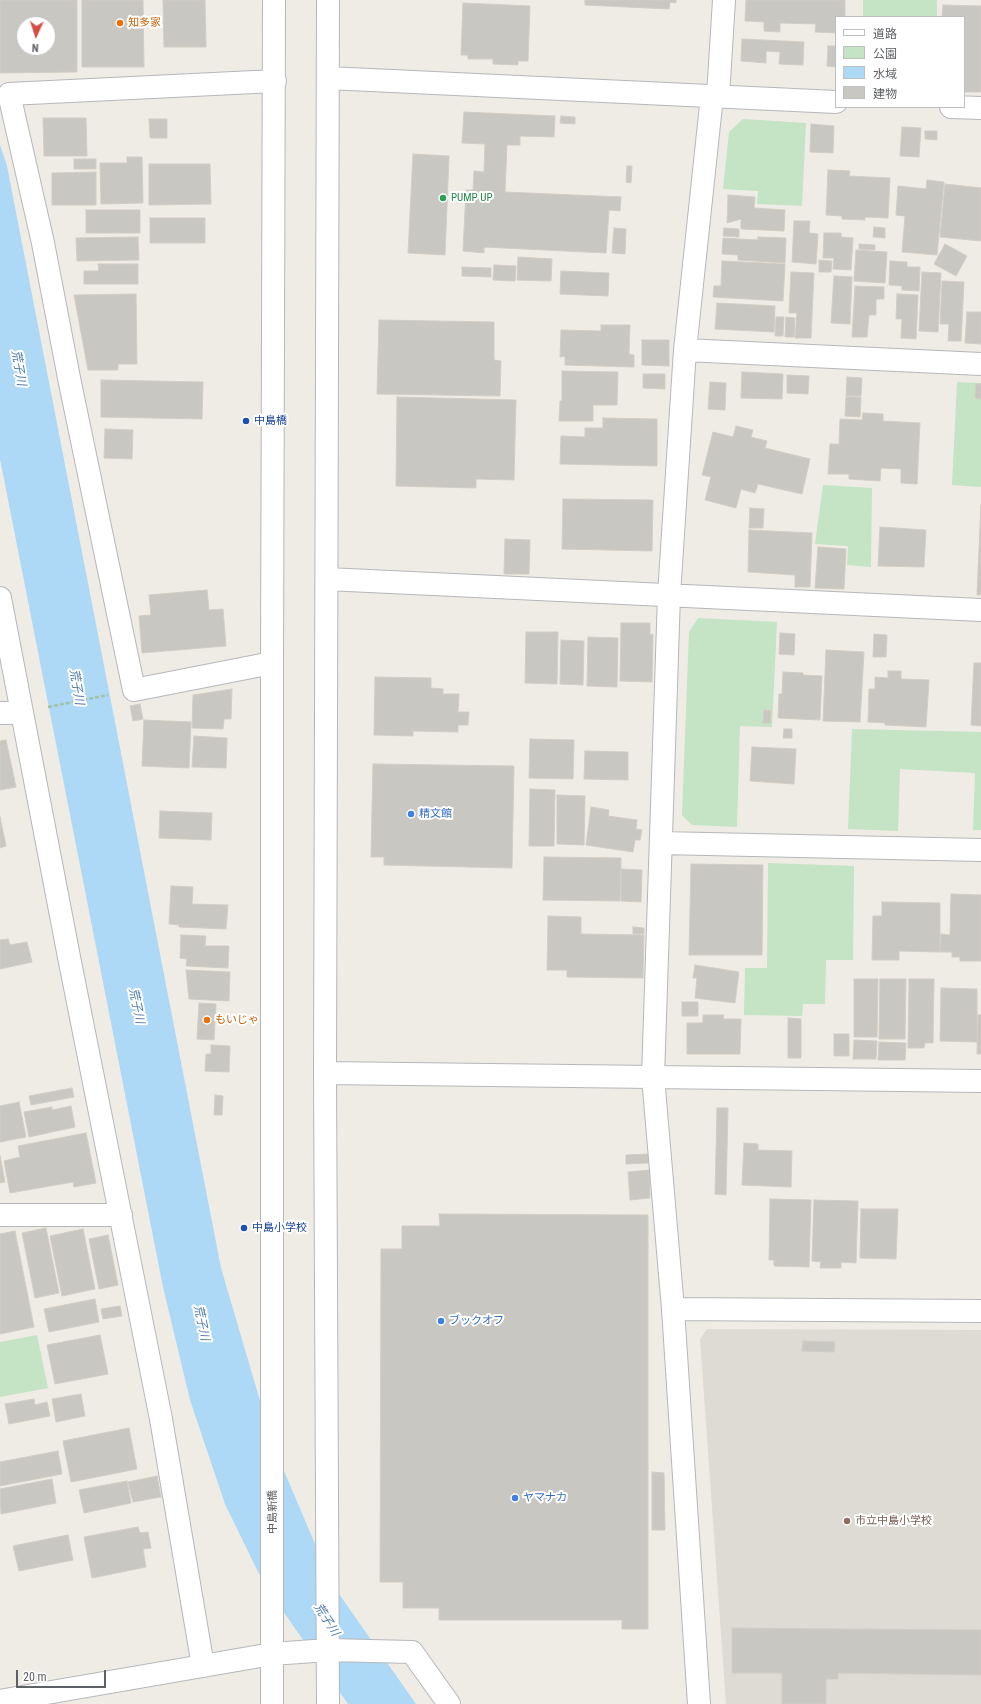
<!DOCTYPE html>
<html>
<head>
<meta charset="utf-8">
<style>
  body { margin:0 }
  #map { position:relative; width:981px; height:1704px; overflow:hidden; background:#eeece5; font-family:"Roboto Condensed","Noto Sans JP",sans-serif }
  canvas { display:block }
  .legend { position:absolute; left:835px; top:16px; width:130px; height:92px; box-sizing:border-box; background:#fff; border:1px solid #bebfc1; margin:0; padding:5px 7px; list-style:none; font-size:12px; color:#5d6064 }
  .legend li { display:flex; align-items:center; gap:8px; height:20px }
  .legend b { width:20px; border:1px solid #bebfc1 }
  .north { position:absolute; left:16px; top:16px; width:40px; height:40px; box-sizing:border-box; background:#fff; border:1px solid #bebfc1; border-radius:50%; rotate:183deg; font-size:11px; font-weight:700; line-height:16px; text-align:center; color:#5d6064 }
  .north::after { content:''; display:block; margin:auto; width:14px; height:18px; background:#d64b43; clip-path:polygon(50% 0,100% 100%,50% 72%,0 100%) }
  .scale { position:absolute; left:16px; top:1670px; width:90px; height:18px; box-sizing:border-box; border:2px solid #5d6064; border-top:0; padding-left:5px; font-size:12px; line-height:14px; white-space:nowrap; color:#5d6064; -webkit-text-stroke:3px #fff; paint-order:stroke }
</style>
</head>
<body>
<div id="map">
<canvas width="981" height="1704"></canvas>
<ul class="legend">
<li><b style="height:5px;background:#fff"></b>道路</li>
<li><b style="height:11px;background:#c5e3c5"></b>公園</li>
<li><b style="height:11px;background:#add8f6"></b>水域</li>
<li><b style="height:11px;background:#c9c7c2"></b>建物</li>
</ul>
<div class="north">N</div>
<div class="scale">20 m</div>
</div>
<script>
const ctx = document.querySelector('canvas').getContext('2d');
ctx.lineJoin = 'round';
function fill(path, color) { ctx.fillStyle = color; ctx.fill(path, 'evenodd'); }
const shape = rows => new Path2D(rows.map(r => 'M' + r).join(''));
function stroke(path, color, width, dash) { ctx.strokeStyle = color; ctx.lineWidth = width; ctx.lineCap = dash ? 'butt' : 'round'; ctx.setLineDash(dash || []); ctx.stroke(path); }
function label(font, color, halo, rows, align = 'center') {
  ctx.font = font + ' "Roboto Condensed","Noto Sans JP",sans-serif'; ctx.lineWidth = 4; ctx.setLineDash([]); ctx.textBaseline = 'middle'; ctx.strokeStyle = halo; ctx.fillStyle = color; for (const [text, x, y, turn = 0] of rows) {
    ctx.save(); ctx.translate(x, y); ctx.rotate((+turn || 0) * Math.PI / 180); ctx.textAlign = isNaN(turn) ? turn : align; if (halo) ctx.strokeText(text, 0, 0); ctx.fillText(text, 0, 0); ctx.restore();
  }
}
fill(shape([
  [707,1329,981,1330,981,1704,726,1704,700,1339]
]), '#dddbd4');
fill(shape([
  [863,0,937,0,937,17,863,17],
  [743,119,806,123,802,206,757,204,758,191,723,189,729,132],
  [957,382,981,383,981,487,952,485],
  [823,485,872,488,871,567,847,565,848,546,815,544],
  [698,618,777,622,772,727,740,726,737,827,692,825,682,815,689,632],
  [852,729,981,732,981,830,973,830,975,773,900,769,898,831,848,829],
  [768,863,854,866,853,960,826,960,825,1004,803,1004,802,1016,744,1015,745,968,767,968],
  [37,1335,48,1388,0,1397,0,1342]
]), '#c5e3c5');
fill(shape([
  [0,145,7,166,221,1268,273,1445,332,1584,416,1704,348,1704,264,1584,225,1504,190,1400,163,1287,0,459]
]), '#add8f6');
const building = shape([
  [0,0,77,0,77,72,0,73,0,0],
  [24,24,48,24,48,48,24,48,24,24],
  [82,0,143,0,144,67,82,67,82,0],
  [163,0,205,0,206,47,164,47,163,0],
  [585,0,676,0,676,3,670,2,669,9,585,5,585,0],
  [746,0,845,0,845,17,836,17,836,33,815,32,816,24,780,23,780,32,764,31,764,22,745,21,746,0],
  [463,3,530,6,528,61,518,61,518,65,493,64,493,59,468,59,468,55,461,55,463,3],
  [943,5,981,6,981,92,964,92,964,17,942,17,943,5],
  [742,39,804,42,803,65,779,64,780,52,766,51,766,63,741,61,742,39],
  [828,46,836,46,836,67,827,66,828,46],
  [464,112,555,116,554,137,520,136,520,145,507,145,505,192,621,197,620,211,609,210,606,253,484,247,484,253,463,251,466,190,473,190,474,171,484,172,485,144,462,143,464,112],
  [561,116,575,117,575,124,560,123,561,116],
  [43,118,86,118,87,156,44,156,43,118],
  [149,119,167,119,167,138,150,138,149,119],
  [811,124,834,126,833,153,810,152,811,124],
  [902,127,921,128,919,157,900,156,902,127],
  [925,131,937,131,937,140,925,139,925,131],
  [413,154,449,156,445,255,408,253,413,154],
  [127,157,142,157,143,203,101,204,100,163,127,163,127,157],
  [74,159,96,159,96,169,74,169,74,159],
  [149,164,210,164,211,204,149,205,149,164],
  [627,166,632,166,631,183,626,182,627,166],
  [828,170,850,171,849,176,890,178,888,218,865,217,865,220,842,219,842,216,826,215,828,170],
  [96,172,96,205,52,205,52,173,96,172],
  [927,180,944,182,937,255,902,252,905,216,896,215,898,186,926,189,927,180],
  [945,184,981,188,981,241,940,237,945,184],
  [728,195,755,197,754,208,785,210,784,231,741,229,741,219,727,223,728,195],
  [86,210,140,210,140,233,86,233,86,210],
  [150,218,205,218,205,243,150,243,150,218],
  [794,221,810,221,809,233,818,234,816,264,792,262,794,221],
  [874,227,885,228,885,238,873,237,874,227],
  [614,228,626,229,625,254,612,253,614,228],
  [724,228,739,229,739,237,723,236,724,228],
  [824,233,841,233,841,237,853,238,851,270,833,269,834,258,823,258,824,233],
  [138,237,139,260,77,261,76,238,138,237],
  [758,237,786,238,785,263,738,260,738,255,722,254,723,238,758,240,758,237],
  [859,244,875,245,875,250,859,249,859,244],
  [945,244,967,256,956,276,934,264,945,244],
  [856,250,887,252,885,283,854,281,856,250],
  [518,257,552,259,551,281,517,280,518,257],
  [819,260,832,261,831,272,819,272,819,260],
  [722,261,785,264,783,301,713,297,714,286,721,286,722,261],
  [890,261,907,262,907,267,920,267,919,291,902,290,902,286,889,285,890,261],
  [98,264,138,264,138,284,84,284,84,271,99,271,98,264],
  [494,265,516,266,515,281,493,280,494,265],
  [462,267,491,268,491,277,462,276,462,267],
  [561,271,609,273,608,296,560,294,561,271],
  [791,272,814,273,811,338,795,338,797,313,789,313,791,272],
  [922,272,941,273,938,332,919,331,922,272],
  [834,276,852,277,850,324,831,323,834,276],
  [942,281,964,282,961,341,948,341,949,324,940,324,942,281],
  [855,286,884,287,884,299,876,299,876,315,869,315,867,337,852,337,855,286],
  [136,294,137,364,118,364,118,370,88,370,74,295,136,294],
  [897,294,918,295,916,339,901,338,902,319,896,319,897,294],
  [717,303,775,306,774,332,715,329,717,303],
  [967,312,981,312,981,344,965,343,967,312],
  [776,317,784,317,783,336,775,336,776,317],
  [786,317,795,318,794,337,785,337,786,317],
  [379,320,494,322,494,360,501,361,500,396,377,394,379,320],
  [601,325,630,325,629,354,634,355,634,367,565,365,565,356,560,357,561,330,601,331,601,325],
  [642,340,669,340,669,366,642,365,642,340],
  [562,371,618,372,617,405,593,405,593,421,559,421,560,401,562,401,562,371],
  [742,372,783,374,782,399,741,398,742,372],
  [643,374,665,374,665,389,643,388,643,374],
  [787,375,809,376,808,394,787,393,787,375],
  [847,377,862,378,861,396,846,396,847,377],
  [101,380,203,382,202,419,101,417,101,380],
  [710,382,726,383,725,410,708,409,710,382],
  [976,384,981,384,981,399,975,398,976,384],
  [397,397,516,400,514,480,476,479,476,488,396,486,397,397],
  [846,397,861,397,860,417,845,416,846,397],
  [863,413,883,414,883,421,920,423,917,484,901,483,901,469,881,468,880,481,849,479,849,474,828,474,830,444,839,444,840,419,862,420,863,413],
  [603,418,657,419,657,466,560,464,561,436,585,437,585,428,603,428,603,418],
  [736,426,753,430,751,437,767,441,765,448,810,459,802,494,758,484,755,493,741,489,736,508,705,500,711,477,702,475,713,432,733,437,736,426],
  [105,429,133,430,132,459,104,458,105,429],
  [563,499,653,500,652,551,562,549,563,499],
  [981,505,981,595,977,595,981,505],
  [750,508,764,509,763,528,749,528,750,508],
  [880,527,926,530,924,567,878,566,880,527],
  [749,530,812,533,810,587,795,587,795,575,748,572,749,530],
  [505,539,530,540,529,574,504,574,505,539],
  [818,547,846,549,844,589,815,588,818,547],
  [207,590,209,610,223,609,226,646,142,653,139,616,151,615,149,595,207,590],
  [621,623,650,623,650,635,653,634,652,682,620,681,621,623],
  [526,632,558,632,557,684,525,683,526,632],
  [780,633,795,634,794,655,779,654,780,633],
  [874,634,887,635,886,657,873,657,874,634],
  [588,637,618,638,617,687,587,686,588,637],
  [561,640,584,641,583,685,560,684,561,640],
  [826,650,864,652,860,722,823,721,826,650],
  [974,663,981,663,981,726,971,725,974,663],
  [888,671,901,671,901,679,929,680,926,727,885,725,885,723,868,722,869,689,875,689,875,677,888,678,888,671],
  [783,672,803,673,803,675,822,676,820,720,778,718,779,694,782,694,783,672],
  [375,677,431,678,431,688,443,689,443,694,459,694,458,712,469,712,468,725,458,725,458,732,413,731,413,736,374,735,375,677],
  [232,689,231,719,224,719,223,729,192,728,193,695,232,689],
  [140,704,143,719,133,721,130,706,140,704],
  [764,710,771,711,770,723,763,723,764,710],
  [144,720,191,722,189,768,142,766,144,720],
  [784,729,792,729,792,738,783,738,784,729],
  [194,736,227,738,226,768,192,767,194,736],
  [530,739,574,740,573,779,529,778,530,739],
  [6,740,16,787,0,790,0,741,6,740],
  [752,747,796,749,794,784,750,781,752,747],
  [585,751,628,752,628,780,584,779,585,751],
  [373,764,514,766,512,868,384,865,384,857,371,857,373,764],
  [530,789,555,790,554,846,529,846,530,789],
  [557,795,585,796,584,845,557,844,557,795],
  [591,807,609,810,608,816,637,820,636,829,642,830,640,840,635,840,633,852,586,845,591,807],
  [160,811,212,813,211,840,159,838,160,811],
  [0,817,6,846,0,848,0,817],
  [544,857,621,858,620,901,543,900,544,857],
  [691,864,763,865,762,955,689,955,691,864],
  [621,869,642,870,641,902,621,901,621,869],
  [171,886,193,887,192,904,228,905,226,929,179,927,179,925,169,924,171,886],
  [951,894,981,895,981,961,960,961,960,957,952,957,952,952,940,952,941,934,950,935,951,894],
  [882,902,940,903,940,952,899,951,899,960,872,960,873,916,882,916,882,902],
  [548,916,581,917,581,934,644,935,643,978,567,977,567,970,547,970,548,916],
  [633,927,644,928,644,934,633,934,633,927],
  [181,935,206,936,205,946,229,946,228,968,186,966,187,959,180,958,181,935],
  [8,939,10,945,27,942,32,962,0,969,0,940,8,939],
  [695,965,739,972,735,1003,695,998,697,978,693,978,695,965],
  [186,970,230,972,229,1001,189,999,186,970],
  [854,979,878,979,877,1037,854,1037,854,979],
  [880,979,906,979,905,1039,879,1039,880,979],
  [909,979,934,979,933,1043,925,1043,924,1048,908,1048,909,979],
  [941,988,977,989,977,1042,940,1041,941,988],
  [682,1002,698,1002,698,1016,682,1016,682,1002],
  [199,1003,216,1004,214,1040,197,1039,199,1003],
  [703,1015,724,1015,723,1019,741,1019,740,1054,687,1054,687,1023,703,1023,703,1015],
  [978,1015,981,1015,981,1054,977,1054,978,1015],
  [788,1018,801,1019,801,1058,788,1058,788,1018],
  [834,1034,849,1034,849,1056,834,1056,834,1034],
  [854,1040,877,1041,876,1059,853,1059,854,1040],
  [879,1042,906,1043,905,1060,878,1060,879,1042],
  [211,1045,230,1046,229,1072,205,1071,206,1054,211,1054,211,1045],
  [72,1088,74,1097,31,1105,29,1096,72,1088],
  [215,1095,223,1096,222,1115,214,1115,215,1095],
  [19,1102,26,1137,0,1142,0,1106,19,1102],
  [71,1106,75,1127,29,1137,24,1112,52,1107,52,1110,71,1106],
  [717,1108,728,1108,726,1195,715,1194,717,1108],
  [86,1133,96,1183,74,1187,73,1182,10,1193,4,1161,20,1157,18,1146,86,1133],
  [744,1143,758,1144,758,1150,792,1151,791,1187,742,1185,744,1143],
  [648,1154,649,1163,626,1164,626,1155,648,1154],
  [0,1156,5,1182,0,1183,0,1156],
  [649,1170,650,1198,630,1200,628,1172,649,1170],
  [770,1199,811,1200,809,1267,774,1266,774,1260,769,1260,770,1199],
  [814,1200,858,1201,856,1263,841,1262,841,1268,820,1268,821,1262,812,1261,814,1200],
  [861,1209,898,1209,896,1259,860,1258,861,1209],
  [439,1214,648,1215,648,1629,622,1629,622,1620,439,1620,439,1608,403,1608,403,1582,380,1582,381,1249,402,1249,402,1226,440,1226,439,1214],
  [46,1228,59,1293,35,1298,22,1233,46,1228],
  [83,1229,95,1289,62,1296,50,1236,83,1229],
  [15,1231,34,1327,0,1334,0,1234,15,1231],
  [108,1235,118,1285,99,1289,89,1239,108,1235],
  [95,1299,99,1322,49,1332,44,1309,95,1299],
  [120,1306,122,1316,103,1319,101,1309,120,1306],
  [100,1335,108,1374,55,1384,47,1345,100,1335],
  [803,1341,835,1342,834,1352,802,1351,803,1341],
  [81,1394,85,1416,56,1422,52,1399,81,1394],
  [34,1399,35,1405,47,1402,50,1416,9,1424,5,1404,34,1399],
  [129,1428,137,1469,71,1482,63,1441,129,1428],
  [58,1451,62,1474,0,1486,0,1462,58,1451],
  [652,1472,664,1473,665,1530,652,1530,652,1472],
  [157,1476,161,1497,133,1502,128,1482,157,1476],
  [52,1479,56,1503,1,1514,0,1489,52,1479],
  [127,1481,131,1503,84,1513,79,1490,127,1481],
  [138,1527,140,1533,148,1532,151,1548,143,1549,146,1567,92,1578,84,1537,138,1527],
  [68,1535,73,1560,19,1571,13,1546,68,1535],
  [732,1628,981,1630,981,1675,838,1673,838,1679,826,1679,826,1704,782,1704,782,1673,732,1673,732,1628]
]);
fill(building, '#c9c7c2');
stroke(building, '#d2cdc4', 1);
const minor = shape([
  [328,0,325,1073,328,1704],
  [328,78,836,102],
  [718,96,724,0],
  [951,107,981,108],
  [685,350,981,364],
  [327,579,981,610],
  [0,598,69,957,161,1419,203,1666],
  [272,663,134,690,70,383,43,243,9,94,275,81],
  [0,713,22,713],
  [661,843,981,850],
  [325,1073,981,1081],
  [0,1215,121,1215],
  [673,1309,981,1311],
  [0,1701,272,1654,328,1650,412,1652,449,1704],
  [272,1704,272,663,274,0],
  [699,1704,673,1309,653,1077,669,595,685,350,712,96]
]);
stroke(minor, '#b5b7bb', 24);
stroke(shape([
  [48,707,108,695]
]), '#9ec3a8', 2.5, [4, 2]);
stroke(minor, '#fff', 22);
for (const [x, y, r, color] of [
  [120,23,4,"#e8710a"],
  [443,198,4,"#2e9e5b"],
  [246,421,4,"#1a4fb4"],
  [411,814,4,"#3f7fe0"],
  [207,1020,4,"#e8710a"],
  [244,1228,4,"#1a4fb4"],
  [441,1321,4,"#3f7fe0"],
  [515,1498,4,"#3f7fe0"],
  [847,1521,4,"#8d6e63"]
]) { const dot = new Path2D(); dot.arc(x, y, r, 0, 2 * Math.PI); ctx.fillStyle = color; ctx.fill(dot); stroke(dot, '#fff', 1.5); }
label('11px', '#c56008', '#fff', [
  ["知多家",128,23],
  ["もいじゃ",215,1020]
], 'left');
label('11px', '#27864d', '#fff', [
  ["PUMP UP",451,198]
], 'left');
label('11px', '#164399', '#fff', [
  ["中島橋",254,421],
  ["中島小学校",252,1228]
], 'left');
label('11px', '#366cbe', '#fff', [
  ["精文館",419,814],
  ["ブックオフ",449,1321],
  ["ヤマナカ",523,1498]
], 'left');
label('11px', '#5d6064', '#fff', [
  ["中島新橋",273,1512,-90]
]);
label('11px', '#785e54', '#fff', [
  ["市立中島小学校",855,1521]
], 'left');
label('italic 12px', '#4c7aa6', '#fff', [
  ["荒子川",18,368,80],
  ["荒子川",76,687,80],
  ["荒子川",136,1006,78],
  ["荒子川",201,1323,78],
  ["荒子川",326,1620,57]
]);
</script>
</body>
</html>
